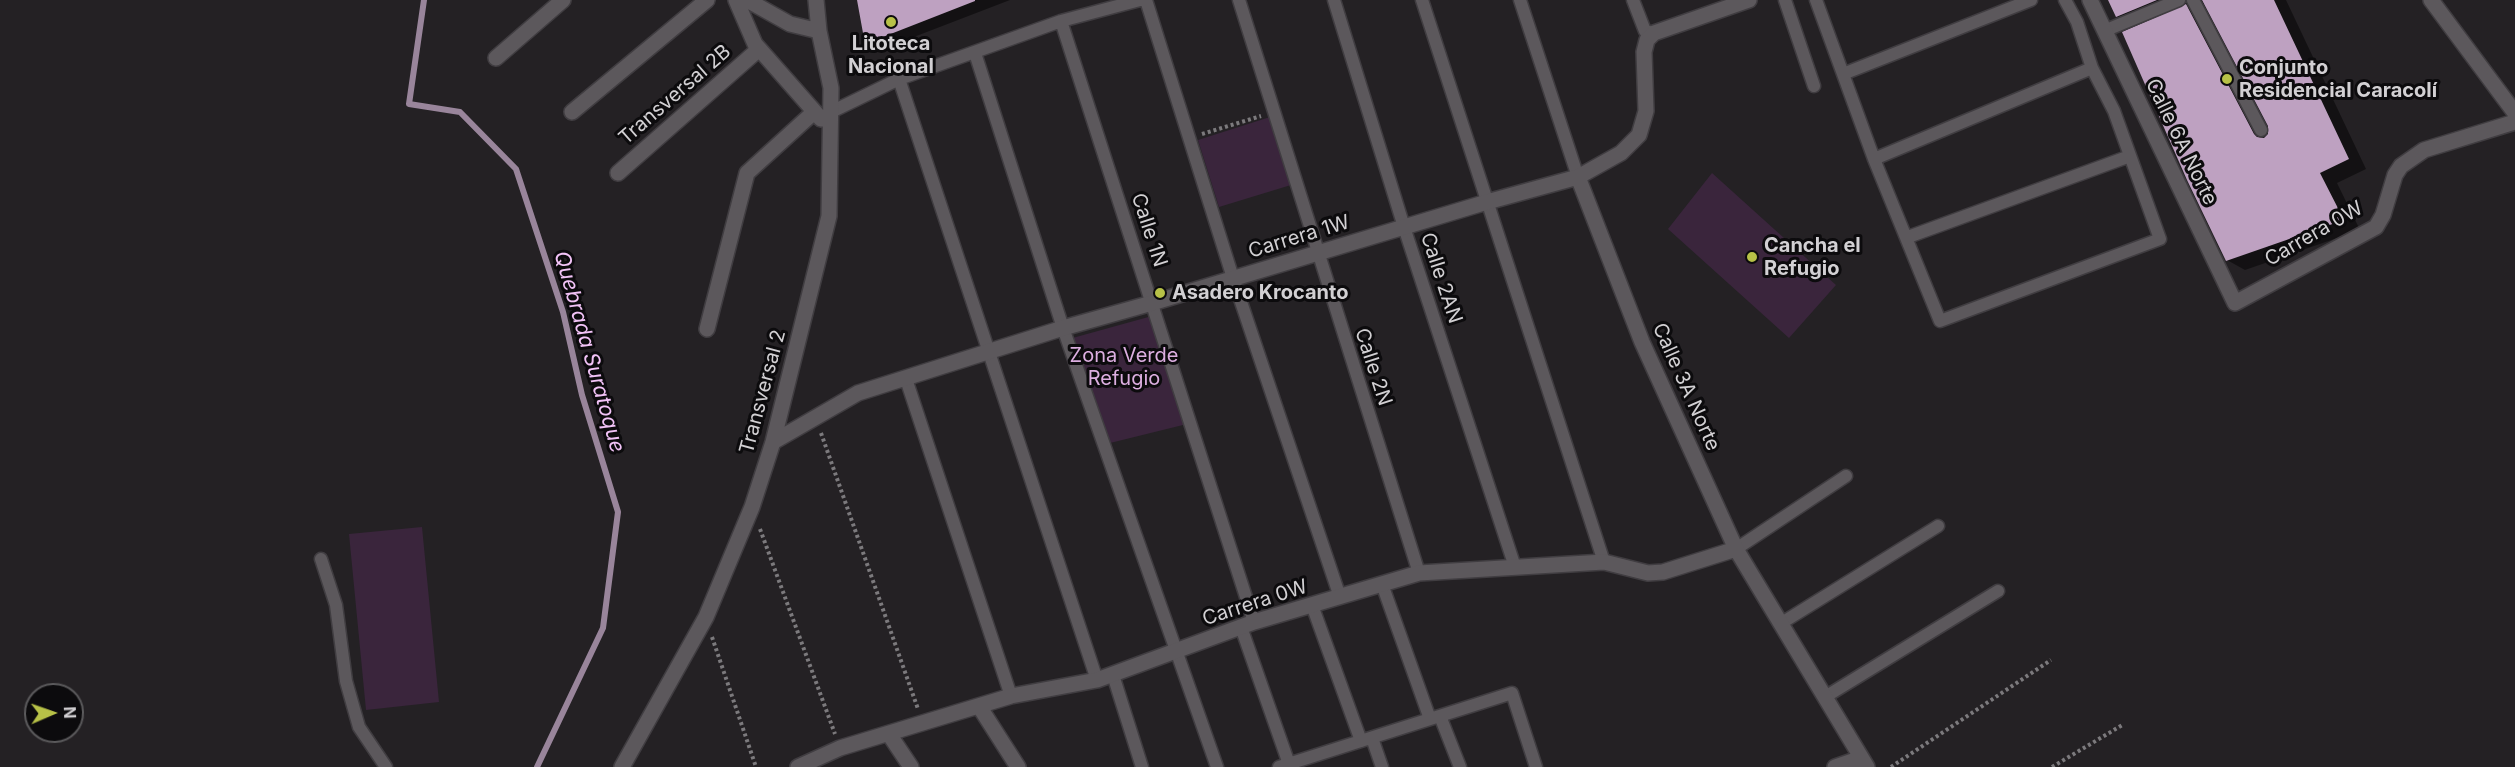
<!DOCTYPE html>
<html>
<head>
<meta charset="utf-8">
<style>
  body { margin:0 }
  #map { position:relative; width:2515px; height:767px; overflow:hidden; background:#242124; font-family:Inter,sans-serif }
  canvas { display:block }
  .north { position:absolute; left:24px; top:683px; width:60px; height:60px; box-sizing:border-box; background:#0c0b0d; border:2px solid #5b5a5c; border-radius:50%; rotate:88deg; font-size:16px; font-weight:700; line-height:24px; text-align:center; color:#d2d0d3 }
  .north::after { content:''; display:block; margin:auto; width:21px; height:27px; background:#b7c147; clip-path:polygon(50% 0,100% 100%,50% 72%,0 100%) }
</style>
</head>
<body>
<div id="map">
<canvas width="2515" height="767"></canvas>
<div class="north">N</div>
</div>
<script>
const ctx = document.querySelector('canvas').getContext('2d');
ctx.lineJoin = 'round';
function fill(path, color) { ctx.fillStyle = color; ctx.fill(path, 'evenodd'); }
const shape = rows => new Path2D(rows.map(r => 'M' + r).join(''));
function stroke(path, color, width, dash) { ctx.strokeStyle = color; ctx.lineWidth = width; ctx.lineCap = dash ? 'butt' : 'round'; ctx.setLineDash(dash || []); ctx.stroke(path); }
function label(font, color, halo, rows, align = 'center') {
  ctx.font = font + ' Inter,sans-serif'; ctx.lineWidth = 6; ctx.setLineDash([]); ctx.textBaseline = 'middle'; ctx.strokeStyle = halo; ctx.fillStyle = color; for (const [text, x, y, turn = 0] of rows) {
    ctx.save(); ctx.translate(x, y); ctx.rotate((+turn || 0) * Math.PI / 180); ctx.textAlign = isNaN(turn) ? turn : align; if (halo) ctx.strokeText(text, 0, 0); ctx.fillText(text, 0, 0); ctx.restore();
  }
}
fill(shape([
  [1270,117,1291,185,1219,207,1198,140],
  [1712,173,1836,285,1789,338,1668,229],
  [1152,316,1187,424,1106,444,1069,339],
  [422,527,439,702,366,710,349,534]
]), '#3a253c');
fill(shape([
  [858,0,1010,0,880,50,867,43],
  [2110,0,2286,0,2366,169,2337,183,2360,230,2245,270,2227,260,2137,28,2117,16],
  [2199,1,2205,5,2270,126,2271,131,2267,137,2204,16,2185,6]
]), '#0007');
stroke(shape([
  [424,0,409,104,460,112,516,169,563,312,582,395,618,512,603,628,537,767]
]), '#99859b', 6);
fill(shape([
  [857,0,975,0,975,1,865,44],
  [2108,0,2157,0,2116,17],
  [2202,0,2274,0,2349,159,2320,173,2344,220,2226,261,2187,180,2122,32,2186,4,2254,134,2257,137,2264,138,2268,134,2268,126]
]), '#bea1c1');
const service = shape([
  [1146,0,1233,278,1340,597],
  [1239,0,1419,573],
  [1334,0,1404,227,1515,567],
  [1422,0,1604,562],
  [1520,0,1578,177],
  [1633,0,1645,31,1654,33],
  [1785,0,1814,86],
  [1816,0,1874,159,1940,321,2160,239,2114,111,2092,68,2077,22,2065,0],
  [2193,0,2261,130],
  [1061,21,1254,622],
  [2104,31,2179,0],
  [975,53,1063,328,1217,767],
  [1843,74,2031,0],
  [899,79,1097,680],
  [831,112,899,79,1061,21,1140,0],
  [1874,159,2092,68],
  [1908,237,2130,156],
  [906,379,1011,696],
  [1736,549,1846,476],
  [321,559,336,605,346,681,359,727,386,767],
  [1382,584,1430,719],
  [1312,605,1361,741],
  [1780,624,1938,526],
  [1241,627,1289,764],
  [1113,675,1142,767],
  [1825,697,1998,591],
  [1440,716,1460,767],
  [1372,738,1382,767],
  [1279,767,1512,693,1536,767]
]);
const minor = shape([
  [736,0,755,44,821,119],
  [747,0,790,24,819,31],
  [2090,0,2235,303,2376,227,2383,215,2395,175,2401,166,2424,150,2515,122],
  [2431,0,2515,113],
  [496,58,563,0],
  [572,112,707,0],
  [618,173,759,49],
  [1578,177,1642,342,1736,549,1867,767],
  [707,329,747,173,814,112],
  [773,442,858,393,1063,328,1152,303,1487,202,1578,177,1621,153,1639,135,1646,111,1644,52,1647,40,1654,33,1749,0],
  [979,706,1018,767],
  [889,734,911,767],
  [622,767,706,617,752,507,773,442,829,216,831,88,819,31,816,0],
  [798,767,840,748,1011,696,1097,680,1254,622,1419,573,1604,562,1648,573,1663,572,1736,549],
  [1835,767,1861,758]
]);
stroke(service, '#403d41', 15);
stroke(minor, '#403d41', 18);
stroke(shape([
  [1202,134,1261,116],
  [821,433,918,709],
  [760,529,835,734],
  [712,637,756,767],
  [1891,767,2051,660],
  [2052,767,2124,724]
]), '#7c7a7d', 4, [3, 3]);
stroke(service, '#5c585c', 12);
stroke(minor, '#5c585c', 15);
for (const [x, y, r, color] of [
  [891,22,6,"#b7c147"],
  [2227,79,6,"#b7c147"],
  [1752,257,6,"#b7c147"],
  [1160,293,6,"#b7c147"]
]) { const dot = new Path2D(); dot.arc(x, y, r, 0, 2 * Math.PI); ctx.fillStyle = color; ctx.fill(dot); stroke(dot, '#0c0b0d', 2); }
label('bold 20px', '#d2d0d3', '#0c0b0d', [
  ["Litoteca",891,44,"center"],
  ["Nacional",891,67,"center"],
  ["Conjunto",2239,68],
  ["Residencial Caracolí",2239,91],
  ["Cancha el",1764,246],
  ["Refugio",1764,269],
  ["Asadero Krocanto",1172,293]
], 'left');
label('20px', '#d2d0d3', '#0c0b0d', [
  ["Transversal 2B",675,95,-41],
  ["Calle 6A Norte",2181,142,64],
  ["Calle 1N",1149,230,72],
  ["Carrera 0W",2314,234,-30],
  ["Carrera 1W",1299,237,-17],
  ["Calle 2AN",1441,278,72],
  ["Calle 2N",1373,367,72],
  ["Calle 3A Norte",1686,387,66],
  ["Transversal 2",763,392,-75],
  ["Carrera 0W",1255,603,-18]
]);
label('20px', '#dcaee0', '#0c0b0d', [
  ["Zona Verde",1124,356],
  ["Refugio",1124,379]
]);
label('italic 21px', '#f2c3f7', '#0c0b0d', [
  ["Quebrada Suratoque",589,352,74]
]);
</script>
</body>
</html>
